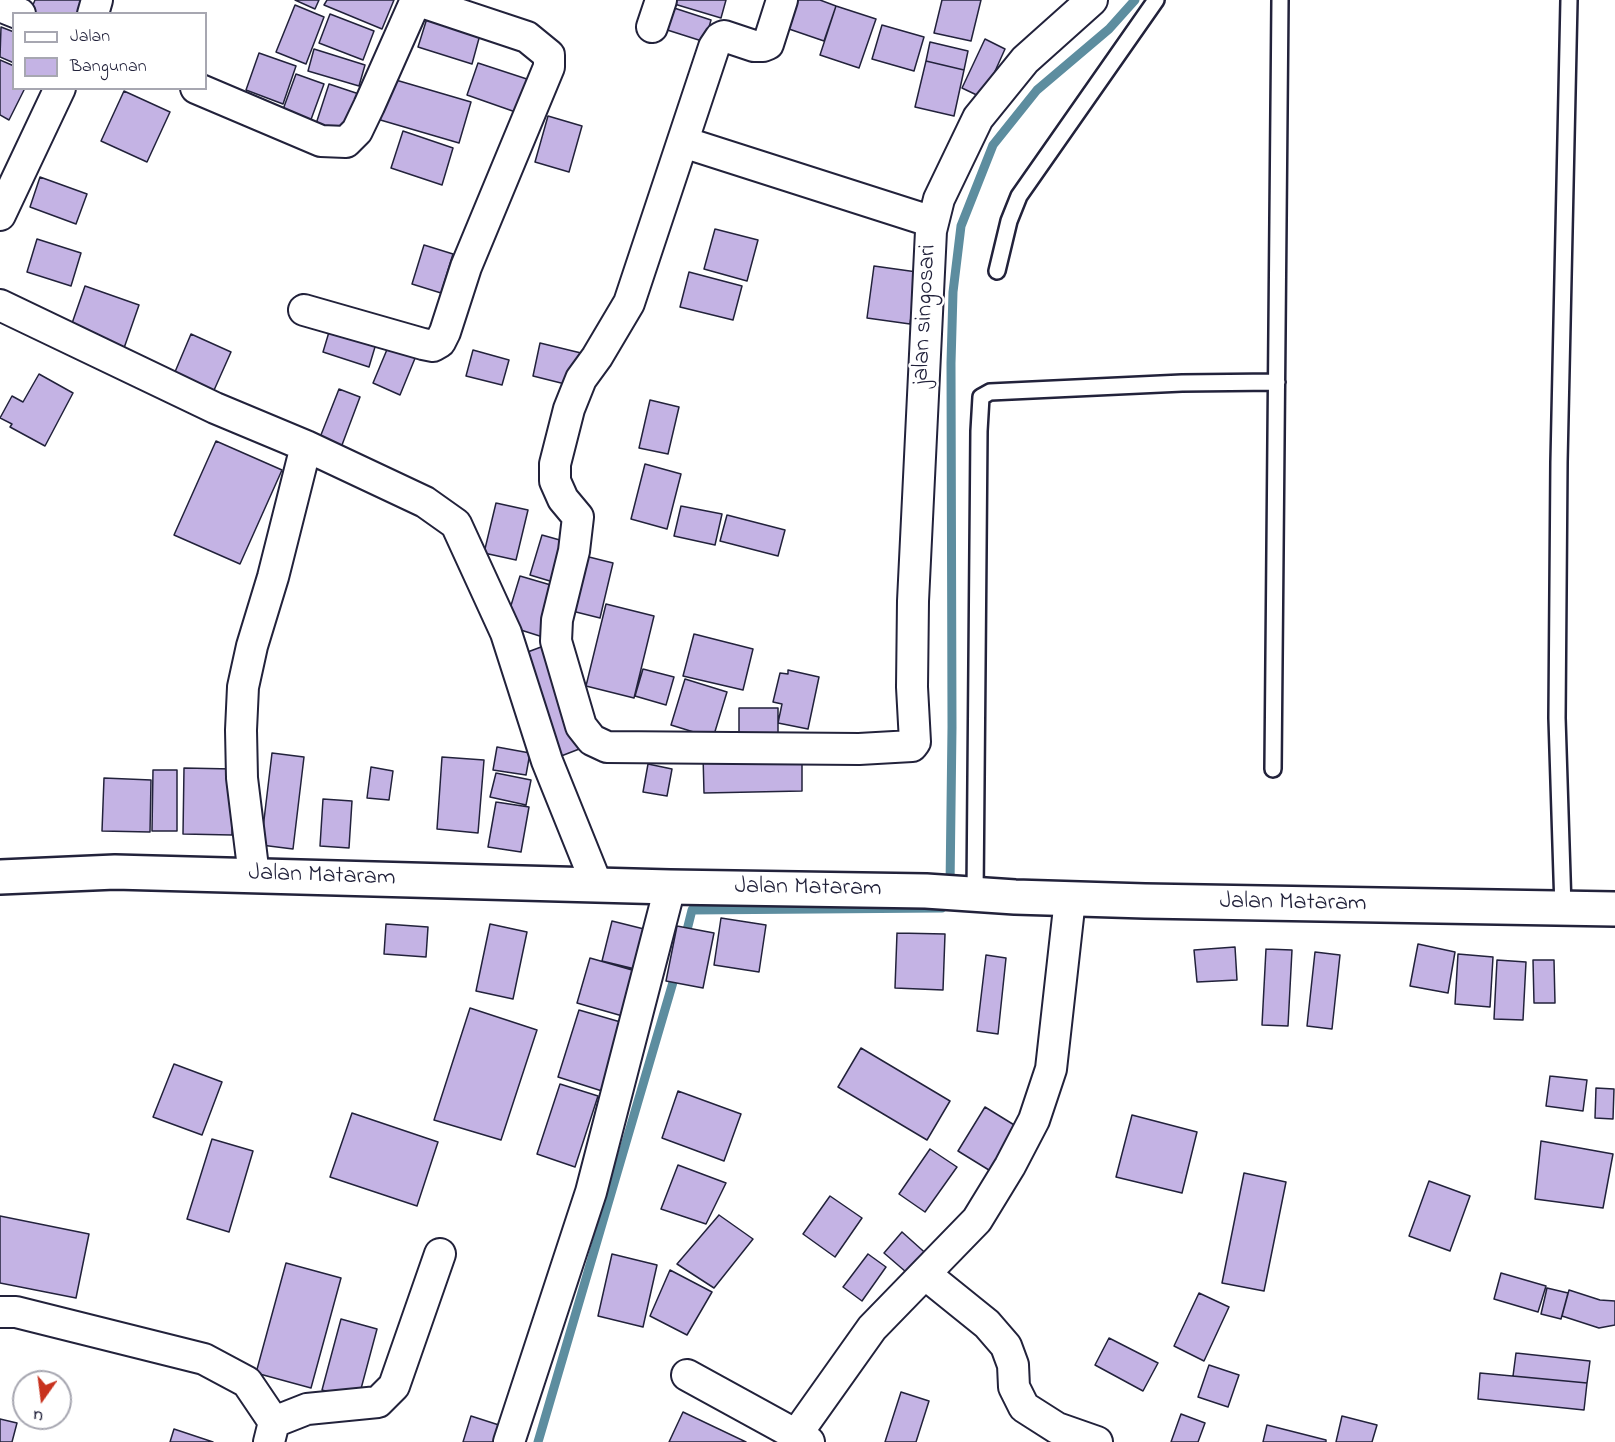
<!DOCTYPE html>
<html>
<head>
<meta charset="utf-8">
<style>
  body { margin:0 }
  #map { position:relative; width:1615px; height:1442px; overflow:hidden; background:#fff; font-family:"Indie Flower",sans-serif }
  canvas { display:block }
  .legend { position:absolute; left:12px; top:12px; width:195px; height:78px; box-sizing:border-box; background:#fff; border:2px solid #a7a7b1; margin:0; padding:8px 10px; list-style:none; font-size:18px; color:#22223b }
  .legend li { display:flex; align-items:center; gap:12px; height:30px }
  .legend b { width:30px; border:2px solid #a7a7b1 }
  .north { position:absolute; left:12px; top:1370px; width:60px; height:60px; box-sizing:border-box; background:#fff; border:2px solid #a7a7b1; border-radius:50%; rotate:194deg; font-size:16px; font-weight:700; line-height:24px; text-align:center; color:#22223b }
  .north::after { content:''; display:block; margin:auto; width:21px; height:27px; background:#c8321e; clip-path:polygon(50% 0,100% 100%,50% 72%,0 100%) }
</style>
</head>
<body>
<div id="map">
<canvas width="1615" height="1442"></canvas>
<ul class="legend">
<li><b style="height:8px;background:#fff"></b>Jalan</li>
<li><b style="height:16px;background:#c4b3e4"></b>Bangunan</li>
</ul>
<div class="north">U</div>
</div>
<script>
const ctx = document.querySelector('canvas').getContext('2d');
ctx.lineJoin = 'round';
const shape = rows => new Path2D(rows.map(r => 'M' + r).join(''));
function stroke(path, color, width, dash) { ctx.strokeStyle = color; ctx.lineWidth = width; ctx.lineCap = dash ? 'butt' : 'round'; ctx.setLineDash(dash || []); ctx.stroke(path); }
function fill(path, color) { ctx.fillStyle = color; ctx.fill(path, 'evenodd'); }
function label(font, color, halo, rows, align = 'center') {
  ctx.font = font + ' "Indie Flower",sans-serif'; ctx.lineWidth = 5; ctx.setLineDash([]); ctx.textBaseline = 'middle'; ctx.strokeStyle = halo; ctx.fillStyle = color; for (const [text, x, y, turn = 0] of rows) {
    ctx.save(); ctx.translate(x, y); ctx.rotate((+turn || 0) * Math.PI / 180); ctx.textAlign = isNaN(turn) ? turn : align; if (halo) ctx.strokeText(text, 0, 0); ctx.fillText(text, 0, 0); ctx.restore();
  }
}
stroke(shape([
  [950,887,952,727,951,363,953,292,961,226,993,145,1037,90,1109,29,1135,0],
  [685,938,692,910,942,908,947,903],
  [538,1442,676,972]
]), '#5d8d9f', 9);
const building = shape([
  [35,0,84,0,87,14,33,14,30,12,35,0],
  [295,0,319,0,315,9,295,0],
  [327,0,394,0,382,29,324,5,327,0],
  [671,0,726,0,721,18,671,3,671,0],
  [798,0,820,0,836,6,824,41,789,29,798,0],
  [942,0,981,0,971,41,934,33,942,0],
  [295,5,324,17,306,64,276,52,295,5],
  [668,6,711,20,705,42,661,28,668,6],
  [836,6,876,19,859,68,820,55,836,6],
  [330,14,374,31,363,60,319,43,330,14],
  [428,15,481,31,472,64,418,47,428,15],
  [882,25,924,37,914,71,872,59,882,25],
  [1,27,14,32,14,63,0,57,1,27],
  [985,39,1005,49,983,98,962,88,985,39],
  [930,42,968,51,964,70,926,61,930,42],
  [314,49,365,65,359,86,308,71,314,49],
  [259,53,296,66,283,104,246,90,259,53],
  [0,60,14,66,14,88,25,88,9,120,0,115,0,60],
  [926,61,964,70,954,116,915,107,926,61],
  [478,63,536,82,524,115,467,95,478,63],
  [296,74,324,84,309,125,281,115,296,74],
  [389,78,471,102,459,143,377,119,389,78],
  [329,84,359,94,344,136,315,127,329,84],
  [124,91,170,112,147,162,101,141,124,91],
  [548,116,582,126,569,172,535,162,548,116],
  [403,131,453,148,442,185,391,168,403,131],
  [40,177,87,194,76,224,30,207,40,177],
  [715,229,758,240,747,281,704,269,715,229],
  [37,239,81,253,71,286,27,272,37,239],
  [424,245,453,254,441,293,412,284,424,245],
  [874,266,917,272,910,324,867,318,874,266],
  [689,272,742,286,733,320,680,307,689,272],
  [85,286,139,305,123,351,69,332,85,286],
  [332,322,378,337,369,367,323,352,332,322],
  [191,334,231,352,211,397,172,379,191,334],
  [391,340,418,351,400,395,373,383,391,340],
  [540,343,581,353,573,386,533,376,540,343],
  [473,350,509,360,502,385,466,376,473,350],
  [39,374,73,393,45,446,10,427,12,424,0,418,12,396,23,402,39,374],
  [339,389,360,397,339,453,317,445,339,389],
  [650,400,679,407,668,454,639,448,650,400],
  [216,441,282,470,240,564,174,535,216,441],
  [645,464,681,474,667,529,631,519,645,464],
  [496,503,528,510,516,560,484,553,496,503],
  [681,506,722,514,715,545,674,536,681,506],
  [727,515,785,530,778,556,720,541,727,515],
  [542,535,574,544,563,585,530,575,542,535],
  [581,555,613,563,600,618,568,610,581,555],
  [520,576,561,588,546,638,505,625,520,576],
  [606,604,654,616,634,698,586,686,606,604],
  [694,634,753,649,743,690,683,676,694,634],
  [549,644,587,746,556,758,517,656,549,644],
  [643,669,674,677,666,705,635,696,643,669],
  [788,670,819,677,808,729,778,723,782,704,773,702,780,673,788,674,788,670],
  [685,679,727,692,713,738,671,725,685,679],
  [739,708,778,708,778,743,739,743,739,708],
  [497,747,530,753,526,775,493,770,497,747],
  [272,753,304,757,293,849,261,845,272,753],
  [802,754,802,791,704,793,703,755,802,754],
  [442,757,484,760,478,833,437,829,442,757],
  [648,764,672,769,667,796,643,792,648,764],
  [371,767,393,771,389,800,367,798,371,767],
  [184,768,233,769,232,835,183,834,184,768],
  [153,770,177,770,177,831,152,831,153,770],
  [496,773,531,780,526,805,490,797,496,773],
  [104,778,151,780,150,832,102,831,104,778],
  [323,799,352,801,349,848,320,846,323,799],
  [496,802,529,807,521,852,488,847,496,802],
  [721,918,766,925,759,972,714,965,721,918],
  [612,921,644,929,635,969,602,961,612,921],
  [386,924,428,927,426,957,384,954,386,924],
  [490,924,527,932,513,999,476,991,490,924],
  [677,926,714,933,703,988,666,981,677,926],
  [897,933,945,934,943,990,895,988,897,933],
  [1418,944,1455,952,1448,993,1410,986,1418,944],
  [1235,947,1237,980,1197,982,1194,950,1235,947],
  [1266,949,1292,950,1288,1026,1262,1025,1266,949],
  [1315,952,1340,955,1332,1029,1307,1026,1315,952],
  [1458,954,1493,957,1490,1007,1455,1004,1458,954],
  [986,955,1006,958,998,1034,977,1031,986,955],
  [590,958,639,972,626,1017,577,1003,590,958],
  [1497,960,1526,962,1523,1020,1494,1019,1497,960],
  [1533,960,1554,960,1555,1003,1534,1003,1533,960],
  [470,1008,537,1030,501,1140,434,1120,470,1008],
  [579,1010,624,1023,602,1091,558,1077,579,1010],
  [861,1048,950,1101,927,1140,838,1087,861,1048],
  [174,1064,222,1082,202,1135,153,1117,174,1064],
  [1550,1076,1587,1080,1583,1111,1546,1106,1550,1076],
  [560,1084,598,1096,575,1167,537,1154,560,1084],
  [1596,1088,1614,1089,1613,1119,1595,1118,1596,1088],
  [678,1091,741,1114,724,1161,662,1138,678,1091],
  [985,1107,1024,1131,997,1175,958,1151,985,1107],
  [352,1113,438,1142,417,1206,330,1177,352,1113],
  [1132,1115,1197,1132,1182,1193,1116,1177,1132,1115],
  [212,1139,253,1151,229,1232,187,1219,212,1139],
  [1541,1141,1613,1154,1603,1208,1535,1199,1541,1141],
  [930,1149,957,1167,925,1212,899,1194,930,1149],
  [678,1165,726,1183,706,1224,661,1209,678,1165],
  [1244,1173,1286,1182,1264,1291,1222,1283,1244,1173],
  [1429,1181,1470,1196,1450,1251,1409,1236,1429,1181],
  [830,1196,862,1218,835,1257,803,1234,830,1196],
  [719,1215,753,1239,714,1288,677,1264,719,1215],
  [0,1216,89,1234,76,1298,0,1283,0,1216],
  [902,1232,931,1258,913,1278,884,1253,902,1232],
  [612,1254,657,1265,643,1327,598,1316,612,1254],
  [868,1254,886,1267,862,1301,843,1287,868,1254],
  [286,1263,341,1278,311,1388,256,1373,286,1263],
  [670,1270,712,1292,687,1335,650,1316,670,1270],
  [1501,1273,1546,1286,1538,1312,1494,1299,1501,1273],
  [1547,1288,1568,1293,1561,1319,1541,1314,1547,1288],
  [1569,1290,1600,1300,1615,1301,1615,1325,1599,1328,1562,1316,1569,1290],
  [1199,1293,1229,1307,1204,1361,1174,1346,1199,1293],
  [341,1319,377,1329,358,1400,322,1390,341,1319],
  [1109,1338,1158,1363,1143,1391,1095,1365,1109,1338],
  [1516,1353,1590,1361,1587,1383,1513,1376,1516,1353],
  [1209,1365,1239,1375,1228,1407,1198,1397,1209,1365],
  [1480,1373,1587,1383,1584,1410,1478,1399,1480,1373],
  [901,1392,929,1401,916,1442,885,1442,901,1392],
  [683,1412,746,1442,669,1442,683,1412],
  [1181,1414,1205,1423,1198,1442,1171,1442,1181,1414],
  [471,1416,502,1426,497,1442,463,1442,471,1416],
  [1342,1416,1377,1425,1372,1442,1336,1442,1342,1416],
  [0,1419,17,1423,12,1442,0,1442,0,1419],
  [1267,1425,1326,1440,1326,1442,1263,1442,1267,1425],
  [174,1429,213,1442,170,1442,174,1429]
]);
fill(building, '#c4b3e4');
stroke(building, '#22223b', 1.5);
const service = shape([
  [997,271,1009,221,1019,196,1156,0],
  [1273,769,1280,0],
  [975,895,979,431,981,397,990,392,1182,383,1277,382],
  [1563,908,1557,718,1559,462,1569,0]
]);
const minor = shape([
  [782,0,768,44,763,46,754,46,724,36,720,38,714,47,629,303,597,357,581,379,569,409,555,464,555,481,563,499,578,517,574,551,557,620,556,641,581,726,592,740,607,747,859,749,912,746,915,742,912,687,913,601,931,231,939,199,978,118,1025,60,1092,0],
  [0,6,20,14],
  [93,14,97,0],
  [652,27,661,0],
  [196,88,321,141,346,142,357,131,369,106,416,0,527,37,549,55,549,67,466,267,445,332,440,342,433,346,423,344,304,310],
  [683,142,933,222],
  [0,215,60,88],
  [0,305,215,408,306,446,425,502,456,524,506,633,547,761,597,885],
  [254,876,242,778,241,730,243,687,252,646,273,577,306,446],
  [925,1274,987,1324,1006,1346,1013,1365,1014,1387,1024,1407,1057,1428,1097,1442],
  [0,1312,16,1312,204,1359,247,1382,274,1422],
  [687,1375,809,1442],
  [796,1435,872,1328,977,1220,1010,1166,1034,1120,1051,1069,1070,899],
  [269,1442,274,1422,307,1409,378,1402,394,1386,440,1254],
  [509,1442,591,1192,670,887]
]);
const tertiary = shape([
  [0,877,115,872,670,887,926,891,1015,897,1145,901,1615,909]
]);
stroke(service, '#22223b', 20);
stroke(minor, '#22223b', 34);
stroke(tertiary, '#22223b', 38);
stroke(service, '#fff', 15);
stroke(minor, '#fff', 30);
stroke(tertiary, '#fff', 33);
label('24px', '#22223b', '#fff', [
  ["jalan singosari",926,315,-87],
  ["Jalan Mataram",322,877,2],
  ["Jalan Mataram",808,889,1],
  ["Jalan Mataram",1293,904,1]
]);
</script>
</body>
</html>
